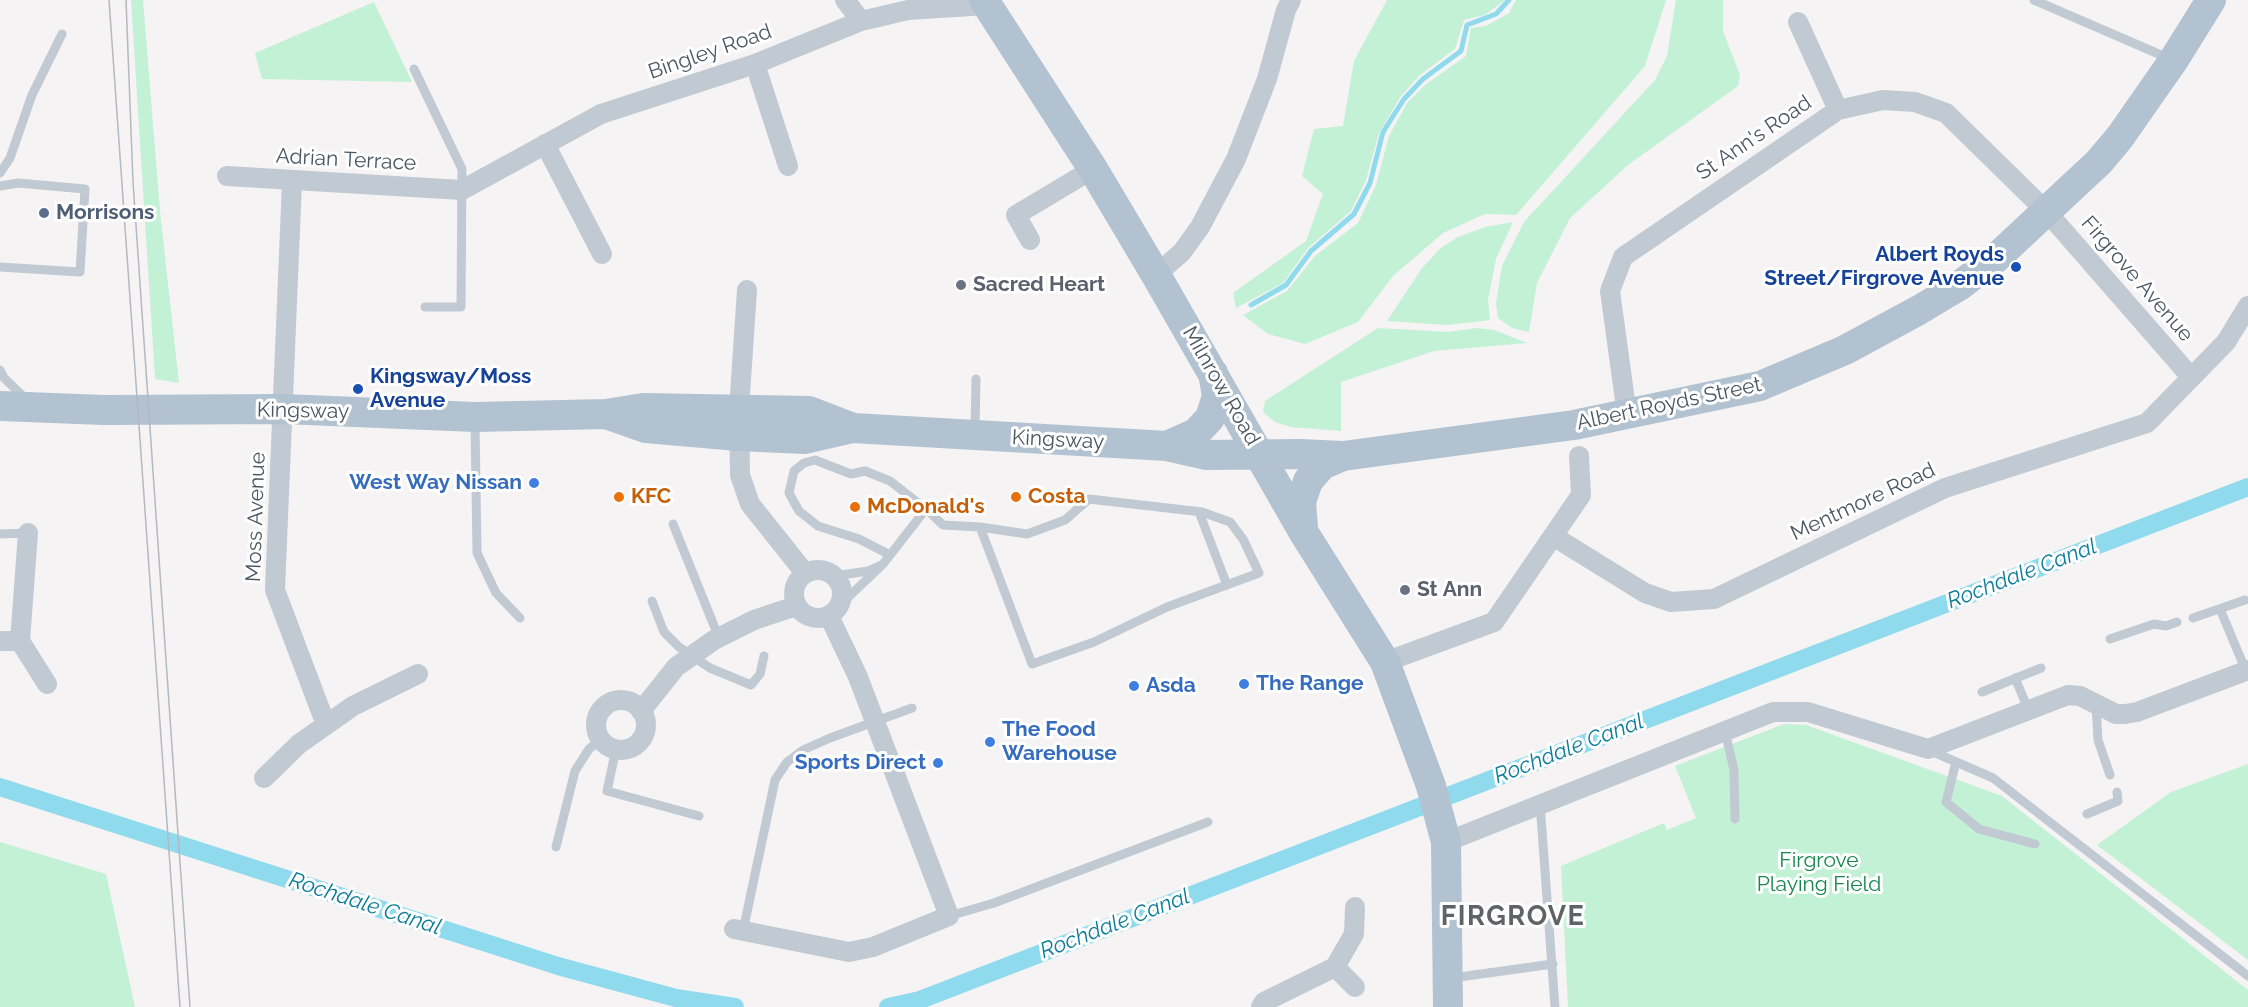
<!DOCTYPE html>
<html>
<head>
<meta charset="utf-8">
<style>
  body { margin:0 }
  canvas { display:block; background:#f5f3f3 }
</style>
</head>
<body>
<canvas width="2248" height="1007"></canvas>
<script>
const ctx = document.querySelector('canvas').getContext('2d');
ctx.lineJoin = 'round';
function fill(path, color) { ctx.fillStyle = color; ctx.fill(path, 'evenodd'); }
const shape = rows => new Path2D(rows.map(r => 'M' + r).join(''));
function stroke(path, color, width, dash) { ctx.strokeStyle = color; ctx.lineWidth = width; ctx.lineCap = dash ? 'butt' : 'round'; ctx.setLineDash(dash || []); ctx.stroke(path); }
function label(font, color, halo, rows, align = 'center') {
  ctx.font = font + ' Raleway,sans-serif'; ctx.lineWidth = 6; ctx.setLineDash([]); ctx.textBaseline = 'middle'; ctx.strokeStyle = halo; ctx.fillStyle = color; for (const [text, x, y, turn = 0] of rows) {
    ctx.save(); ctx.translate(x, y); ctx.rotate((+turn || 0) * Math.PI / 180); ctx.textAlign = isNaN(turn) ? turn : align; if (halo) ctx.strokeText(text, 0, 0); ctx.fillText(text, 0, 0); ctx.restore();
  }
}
fill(shape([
  [131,0,143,0,160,211,179,383,155,379],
  [1387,0,1505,0,1485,15,1464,20,1455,49,1420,75,1401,96,1379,133,1366,180,1351,211,1308,248,1283,283,1236,308,1233,293,1306,241,1323,194,1302,176,1314,129,1343,126,1354,61],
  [1516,0,1666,0,1645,66,1516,215,1485,214,1443,233,1393,276,1358,322,1305,344,1268,334,1243,315,1287,291,1315,256,1358,223,1376,185,1389,136,1407,103,1425,85,1466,56,1471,28,1486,26,1509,13],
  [1676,0,1723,0,1723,31,1740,75,1738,86,1628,165,1570,218,1537,283,1529,332,1512,328,1498,318,1496,303,1502,266,1524,222,1655,80,1667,56],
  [374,2,412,82,262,79,255,53],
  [1513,222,1496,259,1488,300,1490,320,1447,325,1387,321,1422,268,1442,247,1458,237,1485,227],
  [1378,328,1448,332,1476,328,1494,330,1527,343,1434,351,1341,382,1341,431,1291,427,1275,422,1263,412,1265,401],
  [1784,724,1806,725,2002,796,2248,990,2248,1007,1568,1007,1561,866,1664,823,1667,830,1696,818,1675,766],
  [2248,764,2248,960,2097,845,2171,792],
  [0,842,106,874,135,1007,0,1007]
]), '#c3f1d5');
stroke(shape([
  [1251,305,1286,285,1311,251,1354,214,1370,183,1383,132,1404,99,1423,79,1461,51,1467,25,1496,14,1509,0]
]), '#90daee', 5);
stroke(shape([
  [0,787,558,966,676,998,735,1007],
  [888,1007,920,1000,2248,487]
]), '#90daee', 18);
stroke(shape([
  [2034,0,2168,58],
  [414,69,462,169,461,307,425,307],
  [0,173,10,158,32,95,62,34],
  [0,186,18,183,85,189,80,272,0,267],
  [0,370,4,378,26,399],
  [475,422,477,553,496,593,520,618],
  [975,430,976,379],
  [1199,512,1227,585],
  [673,524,719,638],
  [0,534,28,533],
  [890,555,859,539,818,526,799,511,789,493,794,471,804,463,815,460,851,474,865,471,890,481,926,509],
  [829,572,841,575,868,571,879,566],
  [652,601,664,632,679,647,710,668,751,685,760,674,764,656],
  [840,605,883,564,926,509,943,525,980,527,1027,534,1065,520,1089,499,1202,512,1230,522,1243,539,1259,573,1167,607,1094,642,1032,664,980,527],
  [2220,609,2246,671],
  [2193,618,2245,600],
  [2110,639,2154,624,2166,626,2177,622],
  [2015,678,2029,711],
  [1982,692,2041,668],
  [2096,704,2098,740,2110,775],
  [1725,731,1734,770,1735,819],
  [616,749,607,791,699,816],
  [1931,751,1993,778,2248,976],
  [1956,762,1946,802,1979,829,2035,844],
  [1540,803,1555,1007],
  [2087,814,2118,801,2117,792],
  [556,847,575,771,589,749,601,739],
  [949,916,994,903,1208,822],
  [743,931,775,780,787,762,803,750,830,738,912,708],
  [1452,978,1553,964]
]), '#c1cad2', 9);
stroke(shape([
  [845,0,861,21],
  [1798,22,1838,110],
  [755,64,788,166],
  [545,144,602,254],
  [227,176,462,190,601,114,755,64,861,21,908,10,987,5],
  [292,182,275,590,326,725],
  [1030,240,1016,215,1093,169],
  [1156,275,1182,252,1200,227,1236,159,1267,79,1286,10,1291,0],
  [747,290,739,409,740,475,750,504,805,573],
  [1627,415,1610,291,1623,257,1838,110,1883,100,1915,102,1946,113,2047,212,2191,377],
  [1553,536,1645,593,1671,602,1714,599,1945,488,2147,423,2226,342,2248,306],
  '794 594a24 24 0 1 1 48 0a24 24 0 1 1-48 0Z',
  [0,641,20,641,47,684],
  [20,641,28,533],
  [1385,662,1494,622,1581,495,1579,456],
  '596 725a25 25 0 1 1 50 0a25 25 0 1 1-50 0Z',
  [641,711,676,667,714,640,754,620,796,606],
  [264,778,299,744,353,706,418,674],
  [1446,842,1773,712,1808,712,1928,749,2068,695,2080,696,2116,714,2125,714,2137,712,2248,670],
  [734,929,849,952,873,947,949,916,858,677,829,616],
  [1335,967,1355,987],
  [1261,1007,1264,1002,1335,967,1354,934,1355,907]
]), '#c1cad2', 20);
stroke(shape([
  [984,0,1093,169,1156,275,1304,533,1385,662,1431,786,1446,842,1448,1007],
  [0,406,104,410,284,409,475,417,606,414,643,408,809,411,853,428],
  [606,414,646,428,738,436,805,439,853,428,1167,446,1207,455,1300,454,1343,456,1574,425,1760,386,1845,350,1919,310,1959,286,1996,258,2099,162,2120,137,2173,61,2211,0],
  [1167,446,1196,433,1210,418,1217,396,1213,373],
  [1303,528,1301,502,1308,481,1322,465,1343,456]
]), '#b3c2d1', 30);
stroke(shape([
  [109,0,180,1007],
  [126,0,133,182,190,1007]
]), '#b5b8bd', 1.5);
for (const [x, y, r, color] of [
  [44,213,6,"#5c6f8a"],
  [2016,267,6,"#1a4fb4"],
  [961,285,6,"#6b7280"],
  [358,389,6,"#1a4fb4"],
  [534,483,6,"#3f7fe0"],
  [619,497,6,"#e8710a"],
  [1016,497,6,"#e8710a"],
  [855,507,6,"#e8710a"],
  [1405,590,6,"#6b7280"],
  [1244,684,6,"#3f7fe0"],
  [1134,686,6,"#3f7fe0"],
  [990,742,6,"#3f7fe0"],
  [938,763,6,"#3f7fe0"]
]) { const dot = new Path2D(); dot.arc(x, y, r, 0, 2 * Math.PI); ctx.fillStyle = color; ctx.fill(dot); stroke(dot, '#fff', 2); }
label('21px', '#4a5661', '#fff', [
  ["Bingley Road",710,52,-19],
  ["St Ann's Road",1754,138,-34],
  ["Adrian Terrace",346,160,3],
  ["Firgrove Avenue",2137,279,49],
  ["Milnrow Road",1221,386,60],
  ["Albert Royds Street",1669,404,-12],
  ["Kingsway",303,411,1],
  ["Kingsway",1058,440,3],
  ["Mentmore Road",1863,502,-25],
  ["Moss Avenue",256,517,-88]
]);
label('bold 21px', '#4e5e75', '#fff', [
  ["Morrisons",56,213]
], 'left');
label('bold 21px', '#164399', '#fff', [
  ["Albert Royds",2004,255],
  ["Street/Firgrove Avenue",2004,279],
  ["Kingsway/Moss",370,377,"left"],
  ["Avenue",370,401,"left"]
], 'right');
label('bold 21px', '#5b616d', '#fff', [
  ["Sacred Heart",973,285],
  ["St Ann",1417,590]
], 'left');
label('bold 21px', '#366cbe', '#fff', [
  ["West Way Nissan",522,483,"right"],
  ["The Range",1256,684],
  ["Asda",1146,686],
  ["The Food",1002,730],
  ["Warehouse",1002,754],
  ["Sports Direct",926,763,"right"]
], 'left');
label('bold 21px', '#c56008', '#fff', [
  ["KFC",631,497],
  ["Costa",1028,497],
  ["McDonald's",867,507]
], 'left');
label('21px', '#17864f', '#fff', [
  ["Firgrove",1819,861],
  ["Playing Field",1819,885]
]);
label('italic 22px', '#0c7c9b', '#fff', [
  ["Rochdale Canal",2022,574,-21],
  ["Rochdale Canal",1569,749,-21],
  ["Rochdale Canal",365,904,18],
  ["Rochdale Canal",1115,924,-21]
]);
ctx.letterSpacing = '1.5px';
label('bold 27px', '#5f6368', '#fff', [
  ["FIRGROVE",1513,917]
]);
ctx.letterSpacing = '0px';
</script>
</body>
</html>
